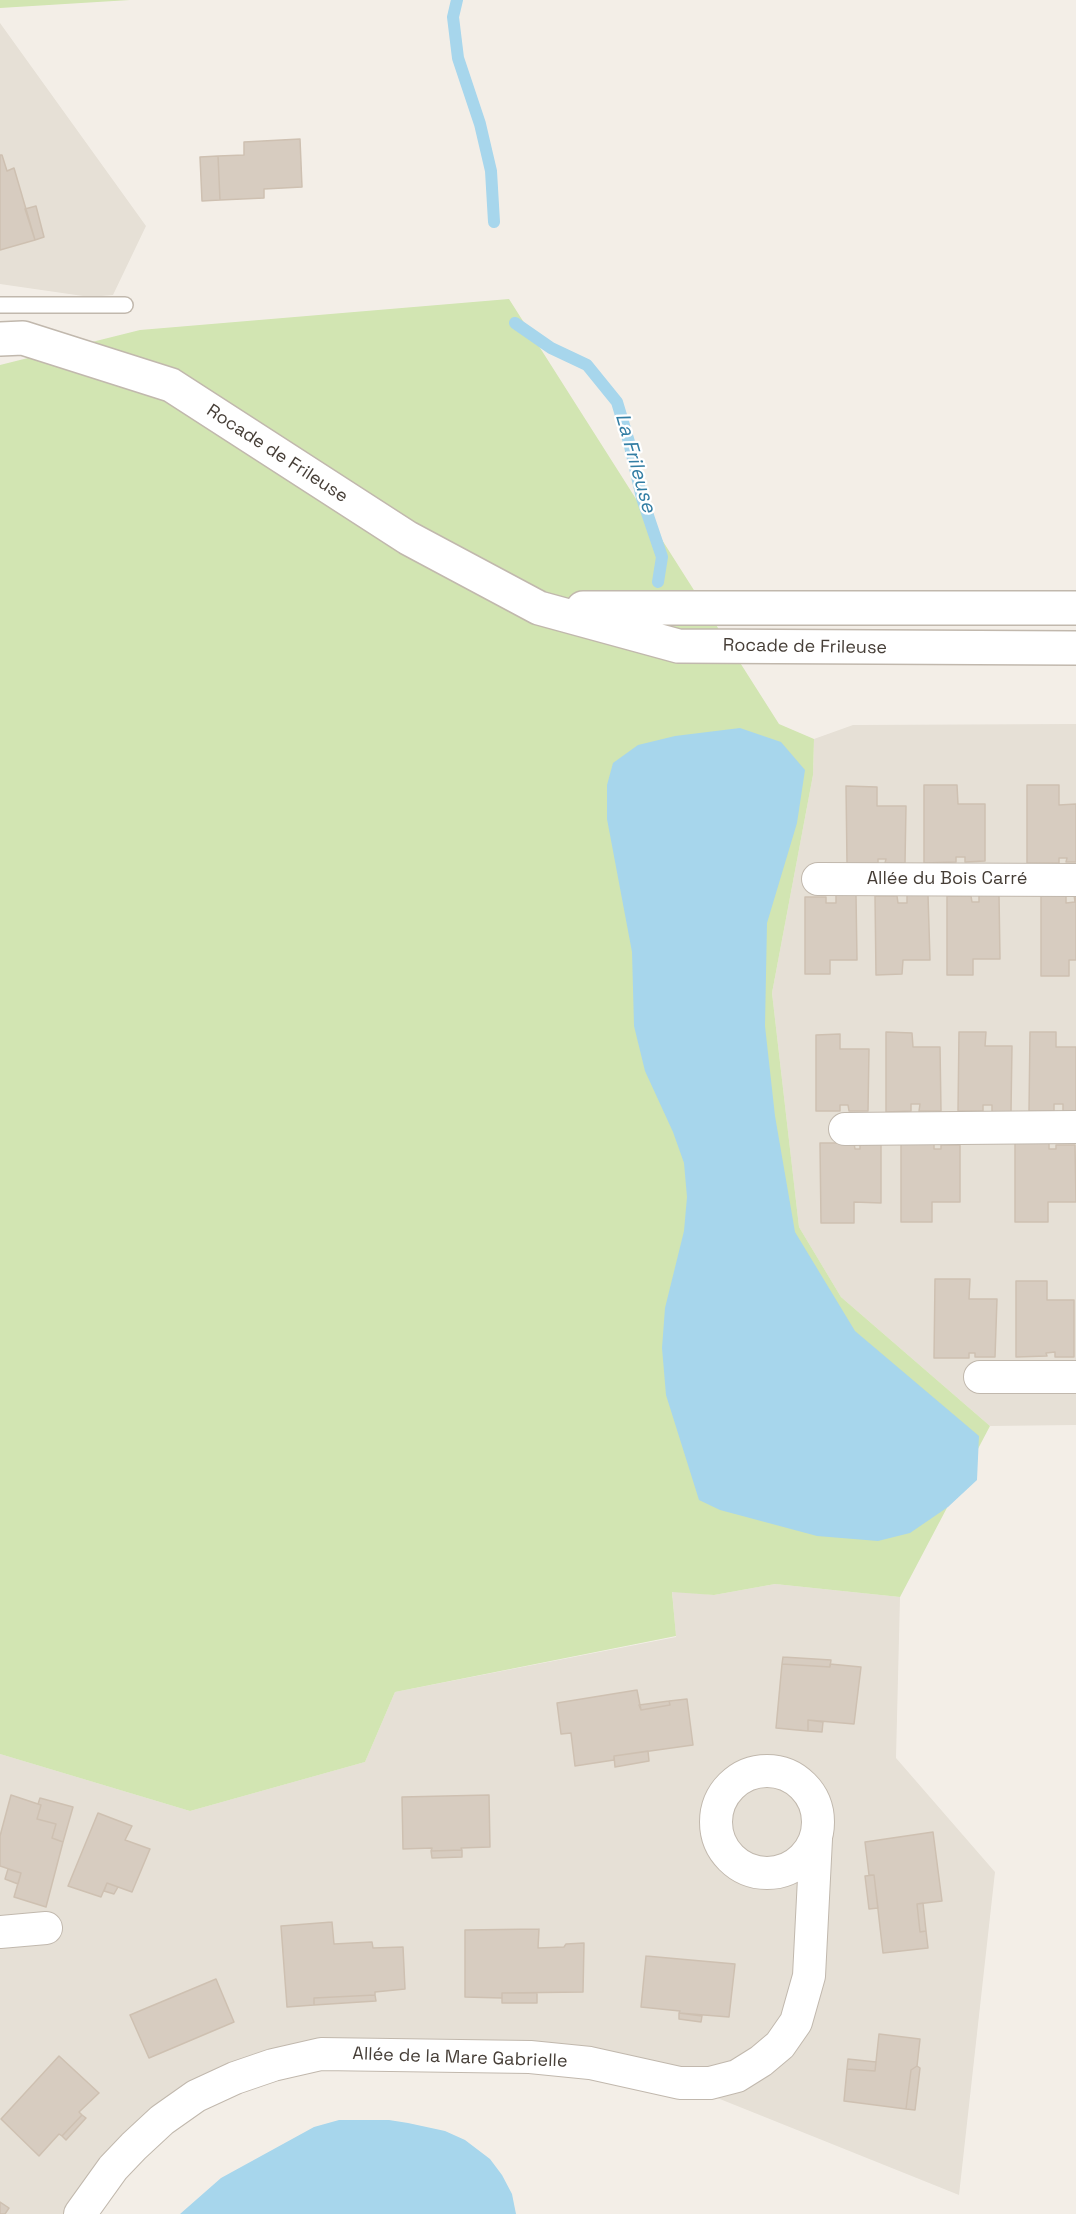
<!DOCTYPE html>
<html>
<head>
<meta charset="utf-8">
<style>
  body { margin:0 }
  canvas { display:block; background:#f3eee7 }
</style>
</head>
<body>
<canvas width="1076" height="2214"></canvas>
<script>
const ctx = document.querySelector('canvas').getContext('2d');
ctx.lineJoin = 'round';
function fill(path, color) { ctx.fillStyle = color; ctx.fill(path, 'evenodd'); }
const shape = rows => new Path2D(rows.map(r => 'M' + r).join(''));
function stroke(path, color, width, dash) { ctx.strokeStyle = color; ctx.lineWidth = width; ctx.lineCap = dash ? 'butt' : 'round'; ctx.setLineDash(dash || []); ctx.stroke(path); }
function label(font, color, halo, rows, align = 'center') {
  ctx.font = font + ' "Space Grotesk",sans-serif'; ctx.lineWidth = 4.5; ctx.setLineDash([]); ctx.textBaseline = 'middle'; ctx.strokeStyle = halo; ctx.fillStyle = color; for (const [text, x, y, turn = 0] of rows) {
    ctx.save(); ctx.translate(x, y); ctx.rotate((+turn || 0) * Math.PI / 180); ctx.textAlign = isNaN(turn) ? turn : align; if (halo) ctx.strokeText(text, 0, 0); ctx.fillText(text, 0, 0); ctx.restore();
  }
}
fill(shape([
  [0,23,146,226,113,295,90,297,0,284],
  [1076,724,1076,1425,990,1426,841,1297,799,1227,772,993,813,775,814,739,853,725],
  [775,1584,900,1597,896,1758,995,1872,959,2195,680,2083,393,2054,196,2096,80,2214,0,2214,0,1754,190,1811,365,1762,395,1692,676,1637,672,1591,714,1595]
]), '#e6e0d6');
fill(shape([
  [0,0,130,0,0,8],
  [509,299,779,724,814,739,813,775,772,993,799,1227,841,1297,990,1426,900,1597,775,1584,714,1595,672,1592,676,1636,395,1692,365,1762,190,1811,0,1754,0,365,140,330]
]), '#d2e5b2');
fill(shape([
  [740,728,781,742,805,770,797,823,767,923,765,1026,775,1116,795,1232,855,1331,979,1436,977,1480,948,1507,910,1533,878,1541,817,1536,720,1510,699,1500,666,1395,662,1348,665,1308,684,1231,687,1197,684,1163,673,1132,645,1071,634,1026,632,952,607,819,607,785,613,763,638,745,675,736],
  [339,2120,389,2120,408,2123,445,2131,465,2140,490,2159,502,2175,512,2194,516,2214,180,2214,221,2178,314,2127]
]), '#a7d6ec');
stroke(shape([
  [457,0,453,17,458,58,480,124,491,171,494,222],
  [515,323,551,348,587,365,617,402,629,442,642,498,662,557,658,582]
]), '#a7d6ec', 12);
const building = shape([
  [300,139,302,187,264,189,264,198,220,200,218,156,244,155,244,142,300,139],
  [0,155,2,155,7,171,14,168,35,240,0,250,0,155],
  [218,156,220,200,202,201,200,157,218,156],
  [36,206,44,237,35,240,25,209,36,206],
  [924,785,957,785,958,804,985,804,985,861,965,862,965,857,956,857,956,862,924,863,924,785],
  [1027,785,1059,785,1059,805,1076,804,1076,862,1066,862,1067,858,1059,858,1059,863,1027,863,1027,785],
  [846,786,877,787,877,806,906,806,905,863,885,863,886,859,878,859,878,863,847,863,846,786],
  [836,895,856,895,857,960,830,960,830,974,805,974,805,897,826,897,826,903,836,903,836,895],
  [907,895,928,895,930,960,903,960,902,974,876,975,875,896,897,896,898,903,907,903,907,895],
  [979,895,999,895,1000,959,973,959,973,975,947,975,947,896,971,896,972,902,979,902,979,895],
  [1074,895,1076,895,1076,960,1069,960,1069,976,1041,976,1041,896,1066,896,1066,903,1075,902,1074,895],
  [886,1032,912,1033,913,1047,940,1047,941,1111,919,1111,920,1104,911,1104,911,1111,886,1112,886,1032],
  [959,1032,986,1032,985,1046,1012,1046,1011,1112,992,1112,992,1105,983,1105,983,1111,958,1111,959,1032],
  [1030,1032,1056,1032,1056,1047,1076,1047,1076,1111,1063,1111,1063,1104,1054,1104,1054,1111,1029,1111,1030,1032],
  [840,1034,840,1049,869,1049,868,1111,849,1111,848,1105,840,1105,840,1111,816,1111,816,1035,840,1034],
  [820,1143,854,1143,855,1149,860,1149,860,1145,881,1144,881,1203,854,1202,854,1223,821,1223,820,1143],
  [901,1143,934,1144,934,1149,941,1149,941,1145,960,1145,960,1202,932,1202,932,1222,901,1222,901,1143],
  [1015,1143,1049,1143,1049,1149,1056,1149,1056,1145,1075,1145,1076,1202,1048,1202,1048,1222,1015,1222,1015,1143],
  [935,1279,970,1279,969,1299,997,1299,995,1357,975,1357,975,1353,969,1353,969,1358,934,1358,935,1279],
  [1016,1281,1047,1281,1047,1300,1074,1300,1074,1357,1055,1357,1055,1352,1046,1353,1047,1356,1016,1357,1016,1281],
  [783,1657,831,1660,830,1667,782,1664,783,1657],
  [782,1664,830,1667,830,1664,861,1667,854,1724,808,1720,808,1731,776,1728,782,1664],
  [637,1690,641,1710,670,1705,669,1701,687,1699,693,1745,614,1756,614,1760,575,1766,571,1733,561,1734,557,1703,637,1690],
  [669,1701,670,1705,641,1710,639,1705,669,1701],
  [808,1720,823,1722,822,1732,808,1731,808,1720],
  [648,1751,649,1761,615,1767,614,1756,648,1751],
  [11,1795,41,1805,37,1819,56,1824,52,1838,63,1842,46,1907,14,1897,21,1873,0,1866,0,1836,11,1795],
  [489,1795,490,1847,461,1848,462,1850,431,1851,432,1848,403,1849,402,1797,489,1795],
  [40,1798,73,1807,63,1842,52,1838,56,1824,37,1819,41,1805,38,1804,40,1798],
  [98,1813,132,1826,125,1840,150,1849,132,1892,107,1883,101,1897,68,1886,98,1813],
  [933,1832,942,1901,917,1904,920,1932,926,1931,928,1948,883,1953,874,1875,869,1875,865,1842,933,1832],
  [462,1850,462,1857,432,1858,431,1851,462,1850],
  [8,1869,21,1873,18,1884,5,1879,8,1869],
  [874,1875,878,1908,869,1909,865,1876,874,1875],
  [107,1883,118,1887,114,1894,104,1891,107,1883],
  [923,1903,926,1931,920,1932,917,1904,923,1903],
  [332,1922,334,1944,372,1942,373,1948,403,1947,405,1989,375,1992,375,1995,314,1998,314,2005,287,2007,281,1926,332,1922],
  [539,1929,538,1948,564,1947,566,1944,584,1943,583,1992,502,1993,502,1998,465,1997,465,1930,539,1929],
  [646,1956,735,1964,729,2017,679,2013,680,2011,641,2007,646,1956],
  [216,1979,234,2022,149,2058,130,2015,216,1979],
  [502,1993,537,1993,537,2003,502,2003,502,1993],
  [375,1995,376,2001,314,2005,314,1998,375,1995],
  [679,2013,702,2016,701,2022,679,2019,679,2013],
  [879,2034,920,2039,917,2066,911,2070,906,2109,844,2101,847,2069,875,2071,879,2034],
  [59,2056,99,2093,79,2112,82,2115,62,2136,59,2134,39,2156,1,2119,59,2056],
  [848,2059,876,2062,875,2071,847,2069,848,2059],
  [917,2066,920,2068,915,2110,906,2109,911,2070,917,2066],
  [82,2115,86,2118,66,2140,62,2136,82,2115],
  [0,2202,9,2208,5,2214,0,2214,0,2202]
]);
fill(building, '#d7ccc0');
stroke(building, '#cec0b1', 1.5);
const service = shape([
  [0,305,125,305]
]);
const minor = shape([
  [818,879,1076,880],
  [845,1129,1076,1127],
  [980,1377,1076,1377],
  '716 1822a51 51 0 1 1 102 0a51 51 0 1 1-102 0Z',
  [0,1932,46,1928],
  [80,2214,113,2168,134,2146,162,2120,196,2096,235,2078,273,2065,321,2054,530,2057,590,2063,680,2083,710,2083,737,2076,761,2061,780,2045,796,2022,809,1976,816,1839]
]);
const tertiary = shape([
  [0,339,23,338,171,385,408,538,539,608,678,646,1076,648],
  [583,608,1076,608]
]);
stroke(service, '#c1b8ad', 18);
stroke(minor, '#c1b8ad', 34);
stroke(tertiary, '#c1b8ad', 36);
stroke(service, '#fff', 15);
stroke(minor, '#fff', 32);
stroke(tertiary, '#fff', 33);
label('18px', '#463e37', '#fff', [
  ["Rocade de Frileuse",277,454,33],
  ["Rocade de Frileuse",805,647,1],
  ["Allée du Bois Carré",947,879],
  ["Allée de la Mare Gabrielle",460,2058,2]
]);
label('italic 20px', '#337ea4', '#fff', [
  ["La Frileuse",635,463,74]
]);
</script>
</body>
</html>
